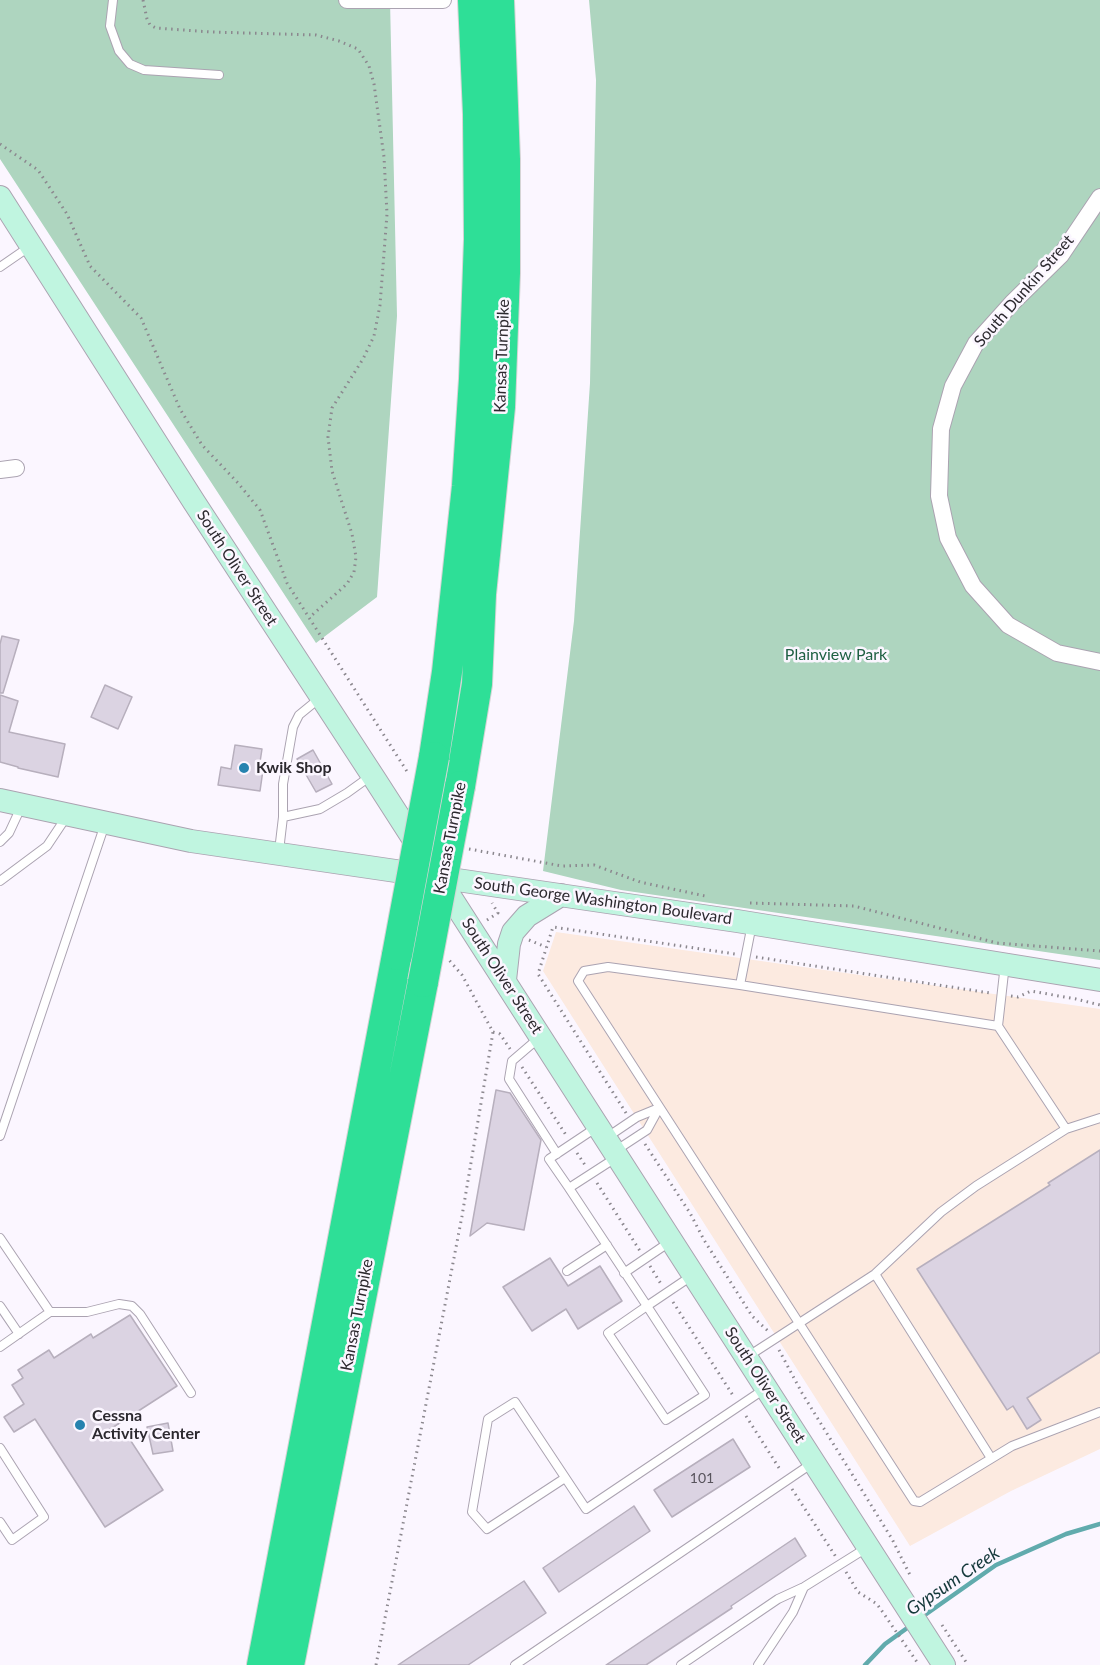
<!DOCTYPE html>
<html>
<head>
<meta charset="utf-8">
<style>
  body { margin:0 }
  canvas { display:block; background:#fbf6ff }
</style>
</head>
<body>
<canvas width="1100" height="1665"></canvas>
<script>
const ctx = document.querySelector('canvas').getContext('2d');
ctx.lineJoin = 'round';
function fill(path, color) { ctx.fillStyle = color; ctx.fill(path, 'evenodd'); }
const shape = rows => new Path2D(rows.map(r => 'M' + r).join(''));
function stroke(path, color, width, dash) { ctx.strokeStyle = color; ctx.lineWidth = width; ctx.lineCap = dash ? 'butt' : 'round'; ctx.setLineDash(dash || []); ctx.stroke(path); }
function label(font, color, halo, rows, align = 'center') {
  ctx.font = font + ' Lato,sans-serif'; ctx.lineWidth = 5; ctx.setLineDash([]); ctx.textBaseline = 'middle'; ctx.strokeStyle = halo; ctx.fillStyle = color; for (const [text, x, y, turn = 0] of rows) {
    ctx.save(); ctx.translate(x, y); ctx.rotate((+turn || 0) * Math.PI / 180); ctx.textAlign = isNaN(turn) ? turn : align; if (halo) ctx.strokeText(text, 0, 0); ctx.fillText(text, 0, 0); ctx.restore();
  }
}
fill(shape([
  [556,932,1100,1009,1100,1449,1011,1491,910,1546,543,971]
]), '#fceae0');
fill(shape([
  [0,0,390,0,397,316,377,597,316,643,0,159],
  [589,0,1100,0,1100,960,621,890,543,871,574,621,590,383,596,80]
]), '#aed5bf');
stroke(shape([
  [922,1617,996,1565,1066,1534,1100,1524],
  [865,1665,885,1644,910,1626]
]), '#61abad', 4.5);
const building = shape([
  [2,636,19,640,3,693,0,693,0,644,2,636],
  [105,685,132,697,118,729,91,717,105,685],
  [0,695,18,701,9,732,65,744,58,777,18,768,18,767,0,762,0,695],
  [235,745,262,749,260,762,264,763,260,791,218,785,221,767,231,769,235,745],
  [313,750,332,784,316,792,297,759,313,750],
  [496,1090,510,1093,541,1140,524,1230,487,1223,470,1236,496,1090],
  [1100,1150,1100,1352,1027,1398,1041,1420,1027,1429,1013,1406,1007,1410,917,1269,1050,1185,1048,1183,1100,1150],
  [550,1258,568,1286,600,1266,622,1301,578,1329,566,1309,532,1331,503,1287,550,1258],
  [130,1315,177,1386,98,1437,125,1432,163,1490,105,1527,35,1419,14,1432,4,1417,24,1404,12,1385,23,1378,18,1370,49,1350,54,1358,91,1334,93,1338,130,1315],
  [168,1423,173,1451,153,1454,147,1427,168,1423],
  [733,1439,750,1467,672,1517,654,1490,733,1439],
  [634,1506,650,1531,559,1592,543,1568,634,1506],
  [795,1538,806,1556,731,1606,732,1608,646,1665,606,1665,795,1538],
  [524,1581,546,1613,468,1665,398,1665,524,1581]
]);
fill(building, '#dbd3e2');
stroke(building, '#b7afbd', 1.5);
const lane = shape([
  [113,0,110,26,119,51,130,64,144,70,219,75],
  [0,267,29,247],
  [283,817,320,809,347,793,372,775],
  [0,842,9,833,22,805],
  [279,851,283,817,283,784,293,727,299,715,321,697],
  [0,881,47,846,67,816],
  [740,985,752,924],
  [998,1026,740,985,608,967,584,971,578,981,914,1501,920,1502,1012,1446,1100,1412],
  [540,1037,512,1061,509,1079,557,1154],
  [1066,1129,1100,1118],
  [0,1136,105,824],
  [606,1138,637,1117,659,1108,647,1130,615,1151],
  [617,1157,569,1188,647,1306,608,1333,666,1420,705,1395,647,1306,693,1275],
  [569,1188,549,1159,597,1127],
  [0,1238,50,1312,87,1312,119,1304,132,1306,140,1314,191,1393],
  [567,1271,607,1245],
  [624,1273,671,1241],
  [875,1274,991,1458],
  [0,1306,19,1334],
  [0,1347,50,1312],
  [747,1357,875,1274,941,1212,976,1186,1066,1129,998,1026,1005,964],
  [0,1448,44,1517,12,1540,0,1522],
  [565,1478,487,1529,472,1512,488,1419,515,1402,586,1509,766,1388],
  [515,1665,814,1462],
  [681,1665,778,1599,804,1587,868,1547],
  [758,1665,793,1612,804,1587]
]);
const street = shape([
  [347,0,443,0],
  [1100,197,1061,255,1012,303,976,343,953,386,941,429,939,496,948,538,973,586,1008,625,1057,653,1100,662],
  [0,470,16,468]
]);
const secondary = shape([
  [0,197,194,502,376,781,944,1665],
  [0,800,191,841,737,921,1100,980],
  [505,980,509,944,513,932,527,916,561,895]
]);
const highway = shape([
  [434,757,447,672,467,486,474,379,479,239,478,114,473,0],
  [460,786,477,684,481,594,500,407,505,273,505,159,499,0],
  [262,1665,397,955],
  [289,1665,423,982]
]);
stroke(lane, '#aba3b1', 10);
stroke(street, '#aba3b1', 18);
stroke(secondary, '#aba3b1', 24);
stroke(highway, '#d5d4d5', 32);
stroke(shape([
  [143,0,147,19,150,25,156,28,211,32,316,35,339,41,358,49,369,66,374,84,384,157,387,214,380,305,374,336,363,359,332,408,328,437,332,471,352,534,356,557,354,572,347,584,310,617],
  [0,144,38,170,67,214,90,266,141,318,180,409,202,445,238,483,260,510,287,583,408,773],
  [469,849,562,866,594,865,640,882,705,896],
  [750,903,854,906,997,943,1100,951],
  [487,920,498,913,492,903],
  [529,940,546,947],
  [756,957,990,993],
  [1011,996,1018,997,1031,991,1076,999,1100,1005],
  [493,1032,500,1034,510,1049],
  [522,1067,566,1135],
  [626,1113,538,974,553,927,735,954],
  [645,1144,690,1213,704,1240,752,1316,768,1331],
  [577,1153,585,1165],
  [597,1183,640,1251],
  [650,1266,661,1284],
  [673,1302,734,1397],
  [779,1350,802,1393,892,1539,911,1577],
  [746,1416,781,1471],
  [792,1489,836,1557],
  [846,1572,858,1592,877,1604,884,1614,919,1665],
  [942,1625,968,1665],
  [376,1665,462,1216,493,1032,462,975,449,960]
]), '#8b878e', 3, [1.5, 4.5]);
stroke(lane, '#fff', 8);
stroke(street, '#fff', 16);
stroke(secondary, '#c0f5e0', 22);
stroke(highway, '#2edf97', 30);
const highwayBridge = shape([
  [397,955,434,757],
  [423,982,460,786]
]);
stroke(highwayBridge, '#d5d4d5', 32, []);
stroke(highwayBridge, '#2edf97', 30);
for (const [x, y, r, color] of [
  [244,768,6,"#2683af"],
  [80,1425,6,"#2683af"]
]) { const dot = new Path2D(); dot.arc(x, y, r, 0, 2 * Math.PI); ctx.fillStyle = color; ctx.fill(dot); stroke(dot, '#fbf6ff', 2); }
label('14px', '#58545c', null, [
  ["101",702,1478]
]);
label('16px', '#2c292f', '#fbf6ff', [
  ["South Dunkin Street",1024,291,-49],
  ["Kansas Turnpike",502,356,-88],
  ["South Oliver Street",237,568,57],
  ["Kansas Turnpike",450,838,-79],
  ["South George Washington Boulevard",603,901,8],
  ["South Oliver Street",502,976,57],
  ["Kansas Turnpike",357,1315,-79],
  ["South Oliver Street",765,1385,57]
]);
label('16px', '#1f6043', '#fbf6ff', [
  ["Plainview Park",836,655]
]);
label('bold 16px', '#2c292f', '#fbf6ff', [
  ["Kwik Shop",256,768],
  ["Cessna",92,1416],
  ["Activity Center",92,1434]
], 'left');
label('italic 18px', '#14383a', '#fbf6ff', [
  ["Gypsum Creek",953,1581,-34]
]);
</script>
</body>
</html>
